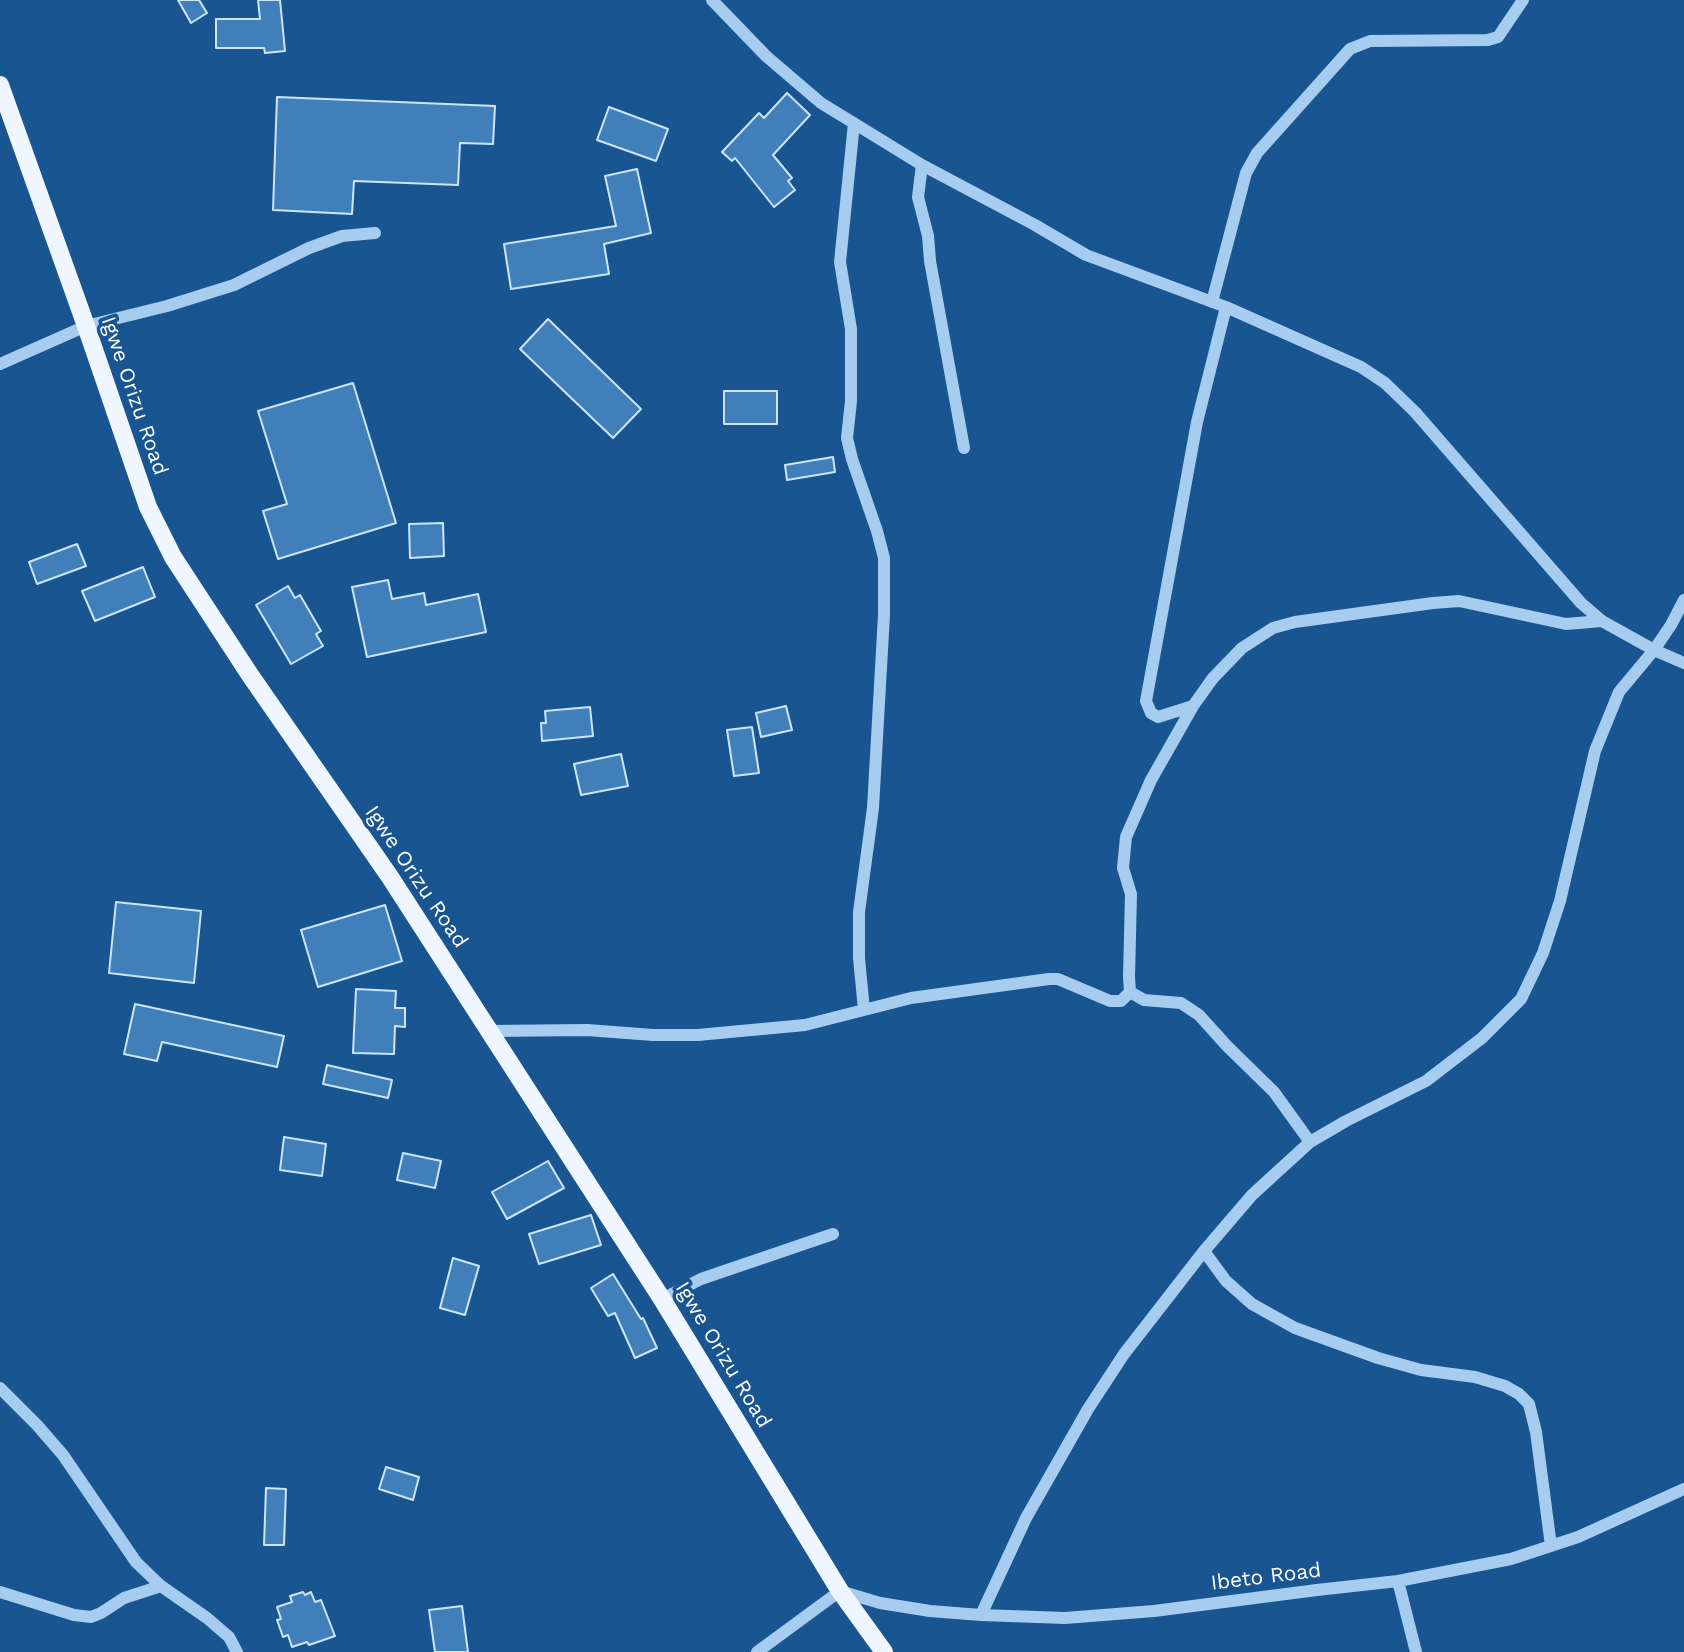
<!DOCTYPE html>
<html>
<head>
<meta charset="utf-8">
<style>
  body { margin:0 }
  canvas { display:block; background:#185591 }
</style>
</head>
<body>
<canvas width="1684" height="1652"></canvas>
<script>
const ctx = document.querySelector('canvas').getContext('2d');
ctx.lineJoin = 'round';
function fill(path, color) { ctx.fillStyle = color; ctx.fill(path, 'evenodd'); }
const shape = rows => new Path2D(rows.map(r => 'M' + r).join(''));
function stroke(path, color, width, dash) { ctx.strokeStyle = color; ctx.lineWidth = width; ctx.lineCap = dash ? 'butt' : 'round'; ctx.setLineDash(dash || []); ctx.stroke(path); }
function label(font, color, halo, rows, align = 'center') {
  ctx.font = font + ' "Work Sans",sans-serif'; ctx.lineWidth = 7; ctx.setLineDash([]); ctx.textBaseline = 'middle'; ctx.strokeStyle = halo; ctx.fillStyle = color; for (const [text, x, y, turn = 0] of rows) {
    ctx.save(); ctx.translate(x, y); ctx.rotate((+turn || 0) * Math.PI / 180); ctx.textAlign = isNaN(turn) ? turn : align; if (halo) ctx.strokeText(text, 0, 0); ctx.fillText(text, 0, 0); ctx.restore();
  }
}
const building = shape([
  [178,0,199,0,207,13,191,23,178,0],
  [258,0,280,0,285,51,265,53,264,48,216,48,216,19,260,19,258,0],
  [787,93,810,115,773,155,792,178,788,181,795,190,774,207,735,158,732,161,722,152,759,113,764,118,787,93],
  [277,97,495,106,493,144,460,143,458,185,354,181,352,214,273,210,277,97],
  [609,107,668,129,656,161,597,140,609,107],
  [637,169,651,233,604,244,609,274,511,289,504,244,616,226,605,176,637,169],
  [548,319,641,409,613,438,520,349,548,319],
  [353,383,396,523,278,559,263,511,287,504,258,411,353,383],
  [724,391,777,391,777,424,724,424,724,391],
  [833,457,835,472,787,480,785,465,833,457],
  [443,523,444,556,410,558,409,524,443,523],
  [77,544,86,566,37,584,29,562,77,544],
  [143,567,155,597,95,621,82,591,143,567],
  [388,580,392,599,424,593,426,605,478,594,486,632,367,657,352,587,388,580],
  [288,586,295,598,300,595,321,631,316,634,323,646,291,664,256,605,288,586],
  [786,706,792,730,761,737,756,713,786,706],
  [590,707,593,736,542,741,541,723,546,723,545,711,590,707],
  [752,727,759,773,734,776,727,730,752,727],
  [621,754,628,786,581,795,574,764,621,754],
  [116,902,201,911,194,983,109,973,116,902],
  [385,905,402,961,318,987,301,930,385,905],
  [356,989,396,991,395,1008,405,1008,405,1027,395,1026,394,1054,353,1053,356,989],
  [135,1004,284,1036,277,1067,162,1042,157,1061,124,1054,135,1004],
  [327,1065,392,1080,388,1098,323,1084,327,1065],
  [284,1137,326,1144,322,1176,280,1170,284,1137],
  [403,1153,441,1161,435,1188,397,1180,403,1153],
  [548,1161,564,1188,507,1219,492,1192,548,1161],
  [591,1215,601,1245,539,1264,529,1234,591,1215],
  [453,1258,479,1266,465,1315,440,1308,453,1258],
  [613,1274,641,1319,643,1318,657,1348,635,1358,615,1313,608,1316,591,1288,613,1274],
  [386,1467,419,1477,413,1500,379,1489,386,1467],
  [266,1488,286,1489,284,1545,264,1545,266,1488],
  [303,1592,305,1595,311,1592,315,1602,321,1600,335,1636,309,1645,307,1642,292,1647,288,1635,283,1637,277,1620,281,1619,277,1607,292,1602,290,1596,303,1592],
  [462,1606,468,1652,435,1652,429,1610,462,1606]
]);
fill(building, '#407fb9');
stroke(building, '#cde5fb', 2);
stroke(shape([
  [712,0,766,56,821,103,922,165,1035,225,1086,255,1226,307,1361,367,1385,383,1415,412,1581,603,1602,621,1654,650,1684,663],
  [854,123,840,262,851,329,851,401,847,438,852,459,877,531,884,558,884,615,873,808,859,912,859,958,864,1010],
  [922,165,918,197,928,236,930,261,964,448],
  [1212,302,1246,173,1257,153,1350,49,1370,41,1488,40,1498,37,1523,0],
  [0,364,86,326,167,306,234,285,309,248,342,236,375,233],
  [1193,706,1158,717,1151,713,1146,701,1197,422,1226,307],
  [1130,992,1129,977,1131,894,1123,868,1126,837,1151,780,1193,706,1213,678,1242,648,1273,628,1295,622,1433,603,1459,601,1566,624,1602,621],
  [1130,992,1144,1000,1181,1003,1199,1015,1227,1046,1274,1092,1310,1142],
  [489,1031,587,1030,653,1035,698,1035,805,1025,911,998,1049,979,1058,979,1110,1001,1121,1001,1130,992],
  [1204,1251,1226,1281,1252,1304,1295,1328,1378,1358,1421,1370,1475,1377,1505,1386,1519,1394,1529,1404,1536,1432,1551,1546],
  [662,1299,701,1279,833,1234],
  [0,1388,37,1425,63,1455,136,1562,161,1586,207,1618,229,1637,237,1652],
  [1398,1581,1416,1652],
  [0,1592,74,1615,91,1617,101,1613,124,1598,161,1586],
  [981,1615,1026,1518,1088,1409,1124,1354,1204,1251,1252,1195,1310,1142,1346,1121,1426,1081,1482,1038,1521,999,1543,953,1560,901,1595,751,1619,692,1654,650,1671,625,1684,600],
  [757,1652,840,1591,880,1603,930,1611,981,1615,1065,1618,1154,1611,1317,1590,1398,1581,1511,1559,1578,1537,1684,1489]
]), '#a6ccf0', 12);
stroke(shape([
  [0,85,86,326,148,507,173,557,250,675,390,877,662,1299,840,1591,884,1652]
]), '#eff6ff', 18);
label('21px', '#fff', '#185591', [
  ["Igwe Orizu Road",134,396,71],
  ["Igwe Orizu Road",416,877,56],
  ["Igwe Orizu Road",723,1355,59],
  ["Ibeto Road",1266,1577,-7]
]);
</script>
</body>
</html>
